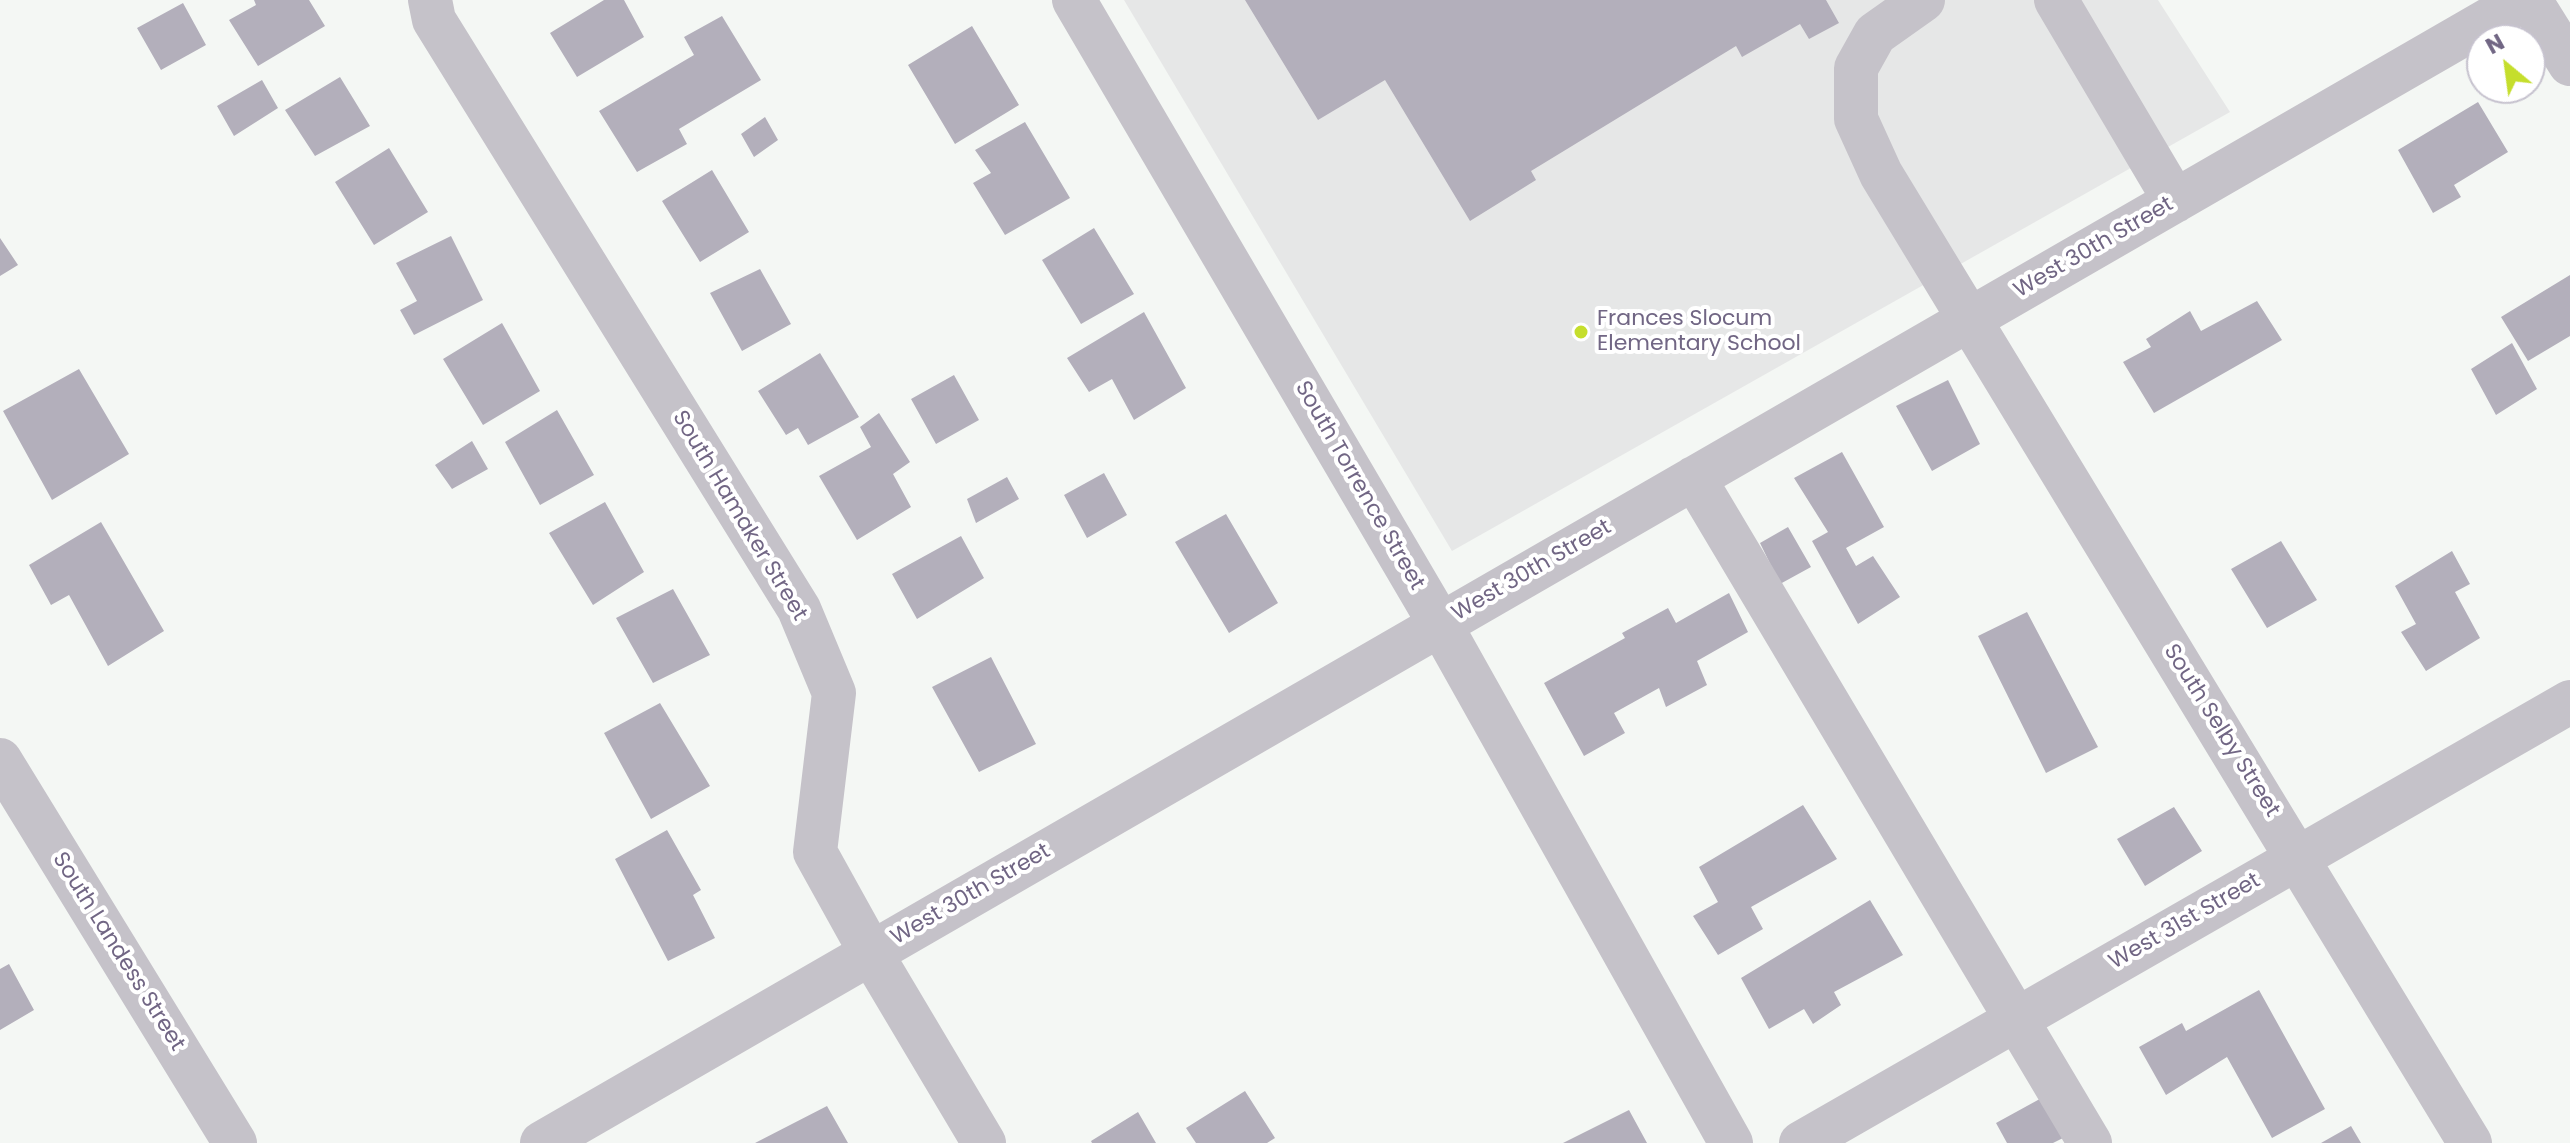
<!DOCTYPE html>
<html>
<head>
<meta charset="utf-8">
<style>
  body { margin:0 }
  #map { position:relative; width:2570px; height:1143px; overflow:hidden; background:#f4f7f4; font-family:Poppins,sans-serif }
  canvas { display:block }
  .north { position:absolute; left:2466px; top:24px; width:80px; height:80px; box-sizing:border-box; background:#fff; border:2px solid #c6c2ce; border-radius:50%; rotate:331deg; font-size:22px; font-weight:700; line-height:32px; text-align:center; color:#716684 }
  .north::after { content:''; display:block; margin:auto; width:28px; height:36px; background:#c5de2c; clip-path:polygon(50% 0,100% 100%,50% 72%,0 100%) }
</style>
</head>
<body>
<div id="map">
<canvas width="2570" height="1143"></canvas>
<div class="north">N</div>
</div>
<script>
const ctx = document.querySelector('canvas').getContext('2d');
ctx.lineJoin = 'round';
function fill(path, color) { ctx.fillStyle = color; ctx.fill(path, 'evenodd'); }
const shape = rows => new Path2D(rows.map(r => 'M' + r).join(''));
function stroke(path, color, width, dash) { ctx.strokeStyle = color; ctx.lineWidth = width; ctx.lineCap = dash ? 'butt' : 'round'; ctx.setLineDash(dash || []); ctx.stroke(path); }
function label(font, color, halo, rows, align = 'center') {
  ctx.font = font + ' Poppins,sans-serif'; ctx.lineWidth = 8; ctx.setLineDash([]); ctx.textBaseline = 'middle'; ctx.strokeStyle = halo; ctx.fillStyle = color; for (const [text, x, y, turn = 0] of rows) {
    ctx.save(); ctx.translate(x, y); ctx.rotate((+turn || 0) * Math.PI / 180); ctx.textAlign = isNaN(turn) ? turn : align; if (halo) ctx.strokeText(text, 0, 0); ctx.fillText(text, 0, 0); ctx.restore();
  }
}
fill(shape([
  [1124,0,2158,0,2230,112,1452,551]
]), '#e6e7e7');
fill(shape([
  [254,0,309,0,325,26,258,66,229,20,256,5],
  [604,0,624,0,644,37,577,77,550,33],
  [1245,0,1826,0,1839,23,1809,39,1800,24,1742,57,1736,46,1531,171,1536,180,1470,221,1385,80,1318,120],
  [183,3,206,45,161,70,137,28],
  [722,16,761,80,679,129,687,144,637,172,599,111,694,55,684,37],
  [972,26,1019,105,955,144,908,65],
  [340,77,370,126,315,156,285,110],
  [262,80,278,108,234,136,217,106],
  [2478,102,2508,152,2454,185,2461,197,2433,213,2398,150],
  [765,117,778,140,754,157,741,134],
  [1025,122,1070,198,1005,235,973,183,991,173,975,150],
  [389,148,428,212,374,245,335,182],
  [712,170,749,232,700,262,662,201],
  [1094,228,1134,294,1081,324,1042,260],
  [451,236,483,300,414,335,400,310,417,301,396,263],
  [0,238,18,265,0,276],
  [760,269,791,324,742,351,710,293],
  [2570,275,2570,336,2528,361,2501,317],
  [2257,301,2282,340,2154,413,2123,362,2151,347,2146,339,2190,311,2201,331],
  [1144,312,1186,388,1134,420,1112,379,1089,392,1067,358],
  [502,323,540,391,483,425,443,359],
  [2512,343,2537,389,2496,415,2471,369],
  [820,353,859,417,808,445,798,428,786,435,758,391],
  [79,369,129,454,52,500,3,411],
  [954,375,979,420,936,444,911,399],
  [1948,380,1980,444,1932,471,1896,406],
  [557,410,594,475,540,505,505,442],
  [879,413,910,462,893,474,911,507,857,540,819,476,871,447,860,427],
  [472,441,488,469,452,489,435,465],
  [1842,452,1884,527,1846,548,1856,566,1873,556,1900,597,1858,624,1812,541,1828,532,1794,478],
  [1104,473,1127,515,1087,538,1064,495],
  [1007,477,1019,499,976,523,967,499],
  [605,502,644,572,593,605,549,533],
  [1226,514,1278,603,1229,633,1175,542],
  [101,522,164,631,108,666,69,595,51,605,29,565],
  [1788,527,1811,567,1780,584,1760,543],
  [961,536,984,578,917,619,892,574],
  [2281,541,2317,600,2267,628,2231,569],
  [2452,551,2470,584,2455,592,2480,638,2426,671,2401,632,2416,624,2395,586],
  [673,589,710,655,653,683,616,618],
  [1729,593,1748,632,1697,661,1707,685,1666,707,1659,688,1614,713,1625,733,1584,756,1544,683,1625,638,1622,633,1668,608,1676,623],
  [2027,612,2098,747,2046,773,1978,636],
  [991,657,1036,744,979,772,932,687],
  [660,703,710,786,651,819,604,733],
  [1803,805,1837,859,1751,907,1763,929,1718,955,1693,916,1718,902,1699,867],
  [2174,807,2202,851,2145,886,2117,839],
  [667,830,701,890,693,895,715,938,668,961,615,859],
  [1870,900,1903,955,1834,992,1841,1005,1813,1024,1804,1009,1769,1029,1741,978],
  [9,964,34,1010,0,1030,0,969],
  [2259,990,2325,1109,2272,1138,2227,1057,2166,1095,2139,1047,2182,1023,2186,1031],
  [1245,1091,1275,1138,1267,1143,1196,1143,1186,1128],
  [2047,1095,2069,1135,2053,1143,2007,1143,1996,1123],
  [827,1106,848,1143,755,1143],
  [1629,1110,1647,1143,1563,1143],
  [1138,1112,1156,1143,1092,1143,1091,1141],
  [2351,1126,2361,1143,2321,1143]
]), '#b3afbb');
stroke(shape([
  [430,0,434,20,799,609,834,693,815,852,871,953,984,1143],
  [1074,0,1440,624,1731,1143],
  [1923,0,1875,34,1856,68,1856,119,1881,174,2470,1143],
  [2056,0,2175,201],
  [2530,0,2570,64],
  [1694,478,2090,1143],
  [0,760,235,1143],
  [542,1143,2523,0],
  [1801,1143,2570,702]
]), '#c5c2c9', 44);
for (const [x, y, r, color] of [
  [1581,332,8,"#c5de2c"]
]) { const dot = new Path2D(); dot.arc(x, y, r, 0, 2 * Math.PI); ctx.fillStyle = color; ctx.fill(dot); stroke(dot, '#fff', 3); }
label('22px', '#716684', '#fff', [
  ["West 30th Street",2094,248,-30],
  ["South Torrence Street",1359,486,60],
  ["South Hamaker Street",739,516,59],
  ["West 30th Street",1532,571,-30],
  ["South Selby Street",2221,731,58],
  ["West 30th Street",971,895,-30],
  ["West 31st Street",2185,922,-30],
  ["South Landess Street",118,952,58]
]);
label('22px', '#716684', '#fff', [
  ["Frances Slocum",1597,319],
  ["Elementary School",1597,344]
], 'left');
</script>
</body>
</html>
